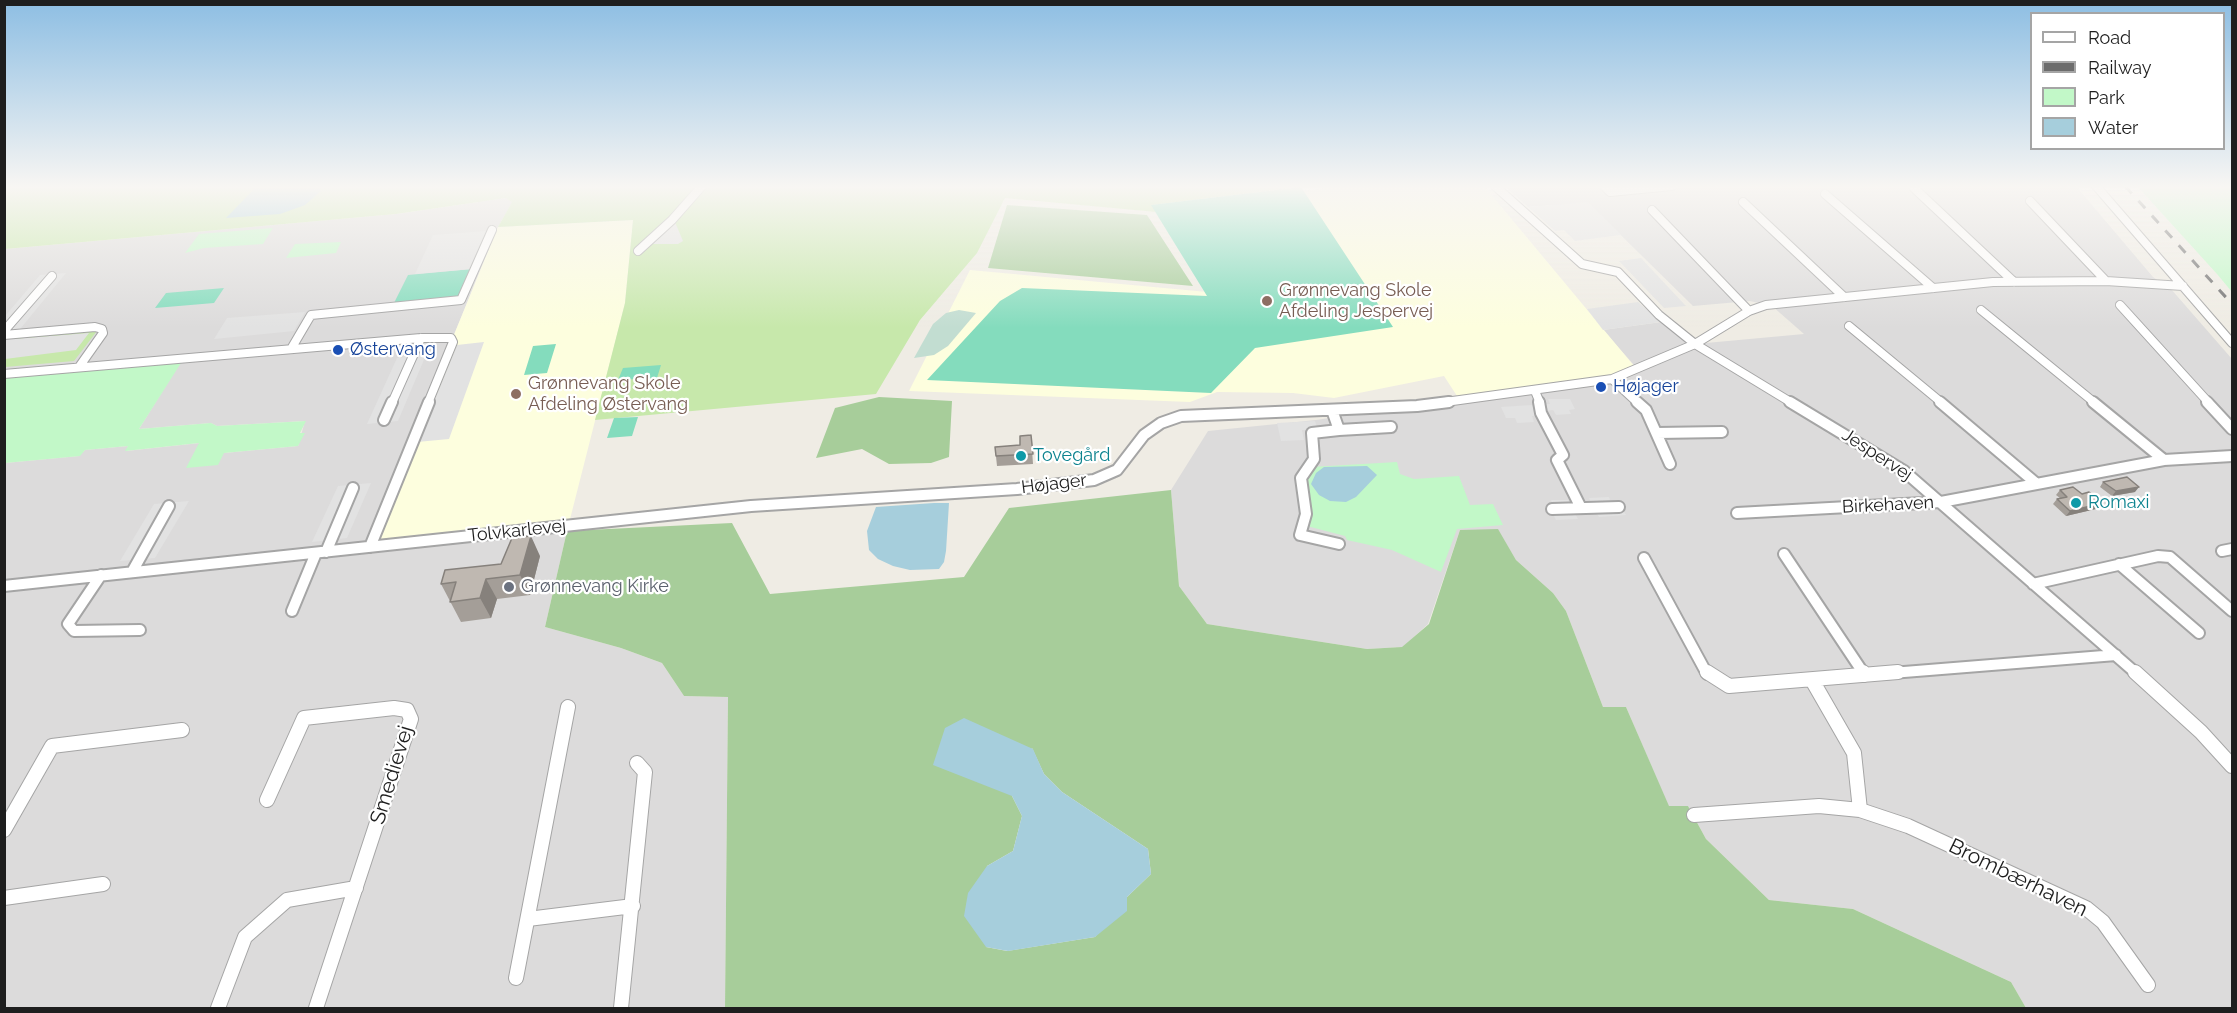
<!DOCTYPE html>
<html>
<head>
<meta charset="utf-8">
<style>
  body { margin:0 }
  #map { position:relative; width:2237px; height:1013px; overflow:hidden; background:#efece4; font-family:Raleway,sans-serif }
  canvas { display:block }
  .frame { position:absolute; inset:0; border:6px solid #1e1e1e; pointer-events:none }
  .legend { position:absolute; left:2030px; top:12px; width:195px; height:138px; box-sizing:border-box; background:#fff; border:2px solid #a5a5a5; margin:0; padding:8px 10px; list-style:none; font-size:18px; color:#1e1e1e }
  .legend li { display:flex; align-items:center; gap:12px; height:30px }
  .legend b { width:30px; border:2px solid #a5a5a5 }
</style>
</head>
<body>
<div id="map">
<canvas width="2237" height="1013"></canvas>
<div class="frame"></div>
<ul class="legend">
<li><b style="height:8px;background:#fff"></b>Road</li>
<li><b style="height:8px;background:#6c6c6c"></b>Railway</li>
<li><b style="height:16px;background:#c2f8c8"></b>Park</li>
<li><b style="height:16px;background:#a6cedc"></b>Water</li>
</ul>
</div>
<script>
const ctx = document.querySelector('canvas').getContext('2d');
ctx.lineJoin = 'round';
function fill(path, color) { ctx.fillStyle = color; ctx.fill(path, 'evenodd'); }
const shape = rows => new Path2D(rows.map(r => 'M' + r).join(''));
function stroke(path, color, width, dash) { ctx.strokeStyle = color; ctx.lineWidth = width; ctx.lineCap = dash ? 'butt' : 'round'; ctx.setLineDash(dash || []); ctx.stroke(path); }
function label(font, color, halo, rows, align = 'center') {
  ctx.font = font + ' Raleway,sans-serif'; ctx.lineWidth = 4.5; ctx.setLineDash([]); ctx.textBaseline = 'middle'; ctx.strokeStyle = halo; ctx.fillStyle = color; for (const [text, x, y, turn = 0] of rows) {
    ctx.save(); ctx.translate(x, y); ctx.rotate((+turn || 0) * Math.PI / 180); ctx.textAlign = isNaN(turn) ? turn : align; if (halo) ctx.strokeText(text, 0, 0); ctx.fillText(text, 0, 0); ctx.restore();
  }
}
fill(shape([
  [1505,186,2076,186,2153,277,2171,289,2232,359,2232,1008,2026,1008,2011,982,1853,909,1769,900,1706,839,1688,806,1669,807,1626,707,1603,707,1566,611,1553,593,1516,560,1498,530,1460,530,1428,624,1403,647,1367,649,1207,624,1179,586,1171,490,1208,431,1316,420,1459,399,1634,365,1603,330,1661,322,1706,343,1804,334,1772,306,1750,301,1693,306,1588,203,1528,207],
  [506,198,513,201,498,227,440,369,371,552,567,531,545,627,621,648,662,663,684,696,728,697,725,1008,5,1008,5,463,79,456,85,450,128,446,126,451,200,443,224,453,298,446,305,421,217,426,211,423,139,429,180,363,5,378,5,249,396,214]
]), '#dcdbdb');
fill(shape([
  [1322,186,1484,186,1634,366,1612,376,1459,399,1444,376,1334,398,1293,393,1217,392,1190,402,909,391,970,270,1218,293,1175,203,1323,189],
  [633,220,625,303,567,531,370,552,440,369,498,227]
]), '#fdfede');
fill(shape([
  [5,186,1308,186,1152,205,1156,212,1005,198,977,253,920,320,876,394,595,420,625,303,633,220,498,227,512,202,506,198,396,214,5,249],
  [97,331,74,361,5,367,5,338]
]), '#c7e8ab');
fill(shape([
  [1007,205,1147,215,1193,286,988,268],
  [879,397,952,401,949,457,931,463,889,464,862,449,816,458,835,408],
  [1171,490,1179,586,1207,624,1367,649,1402,647,1429,624,1460,530,1498,529,1516,560,1553,593,1566,611,1603,707,1626,707,1669,806,1688,806,1706,839,1769,900,1853,909,2011,982,2026,1008,725,1008,728,697,684,696,662,663,621,648,545,627,567,531,732,523,770,594,964,577,1009,508],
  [1032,748,1044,774,1062,792,1148,849,1151,874,1127,897,1095,937,1007,951,986,947,987,866,1013,851,1022,816,1012,796]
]), '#a7cd9a');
fill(shape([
  [959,310,976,313,948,346,934,355,914,358,933,324,946,313]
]), '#c2ddd1');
fill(shape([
  [2137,186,2232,186,2232,292,2217,274],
  [273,228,263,244,204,248,185,253,199,234],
  [341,242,336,253,286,258,295,244],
  [181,363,139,429,211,423,217,426,306,421,300,433,305,433,298,446,224,453,218,465,186,468,199,443,125,451,128,446,85,450,80,456,5,463,5,378],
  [1397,462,1400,474,1414,479,1459,476,1470,505,1493,504,1503,525,1457,529,1441,572,1392,550,1347,540,1345,536,1307,526,1311,514,1305,478,1311,467]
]), '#c2f8c8');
fill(shape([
  [1301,187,1393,327,1255,348,1211,393,927,380,1000,301,1022,288,1207,296,1151,205],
  [472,269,461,297,394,303,408,275],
  [224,288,214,303,155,308,166,293],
  [556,344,547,373,524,375,533,346],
  [661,365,657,378,618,380,623,368],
  [638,417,632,436,607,438,614,418]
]), '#84dcbd');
fill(shape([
  [1588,202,1621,235,1575,241,1564,230,1555,231,1528,207],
  [675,222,683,241,678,244,642,244],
  [487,231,472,269,415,274,433,235],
  [1641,258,1686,306,1664,308,1619,261],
  [66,273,12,339,89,333,76,350,5,359,5,316,40,275],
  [1638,302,1661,322,1603,330,1587,309],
  [305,312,294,331,214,339,227,318],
  [484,342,449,439,417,442,457,345],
  [426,355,398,421,367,424,397,358],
  [1548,399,1570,399,1575,409,1569,410,1571,414,1556,415,1553,410,1545,411,1546,415,1532,416,1534,422,1517,423,1515,418,1506,418,1501,407,1532,405,1535,410,1536,405,1550,404],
  [1315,421,1318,430,1302,430,1304,440,1281,441,1277,423],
  [371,483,347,538,312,542,338,486],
  [1609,497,1611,503,1619,503,1626,515,1599,517,1595,511,1575,513,1578,519,1556,520,1549,506,1553,506,1551,500,1568,500,1572,506,1592,504,1589,498],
  [189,501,155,558,120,561,154,504]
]), '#e2e2e2');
fill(shape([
  [257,186,319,186,321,191,305,205,280,214,226,218],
  [1367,466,1377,475,1356,497,1346,502,1330,501,1319,495,1311,484,1316,473,1324,467],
  [934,503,949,503,946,551,944,562,939,569,910,570,893,566,878,559,869,550,867,531,876,507],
  [964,718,1033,749,1044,774,1062,792,1148,849,1151,874,1127,897,1127,911,1095,937,1008,951,986,947,964,916,968,893,987,866,1013,851,1022,816,1012,796,933,765,945,728]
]), '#a6cedc');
const minorFar2 = shape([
  [1495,186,1582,264,1618,272,1659,315,1695,344,1792,403],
  [1604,186,1610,192,1672,186],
  [2096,186,2232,343],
  [1914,188,2014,282],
  [1825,194,1933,288],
  [2030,201,2106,281],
  [1743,202,1844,297],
  [1652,210,1749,311],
  [638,251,672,220,702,186],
  [2120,305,2209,403],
  [1981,310,2095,403],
  [1849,326,1942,403],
  [4,331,52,276],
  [4,335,95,327,102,329,103,333,79,367],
  [291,349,311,315,461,300,492,230],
  [4,374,421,338,451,338,453,342,428,403],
  [1612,379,1638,403],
  [1535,391,1540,403],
  [392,403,421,338],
  [1438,403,1612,379,1695,344,1749,311,1766,305,1993,282,2106,281,2183,286]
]);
const minorFar1 = shape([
  [1539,402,1541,413,1563,455,1557,460,1581,508],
  [1637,402,1646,410,1670,464],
  [1790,402,1904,471,2137,674],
  [1940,402,2037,484],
  [2093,402,2164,460],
  [2207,402,2232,429],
  [1332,410,1339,430,1391,427],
  [384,420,392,402],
  [1339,430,1312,433,1314,459,1301,478,1306,514,1300,535,1339,544],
  [1657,433,1722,432],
  [1552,509,1619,507],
  [1737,513,1941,502,2164,460,2232,456],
  [370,547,429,402],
  [2222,551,2232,549],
  [326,552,353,488],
  [1784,554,1864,674],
  [1644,558,1707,674],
  [2119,564,2199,633],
  [132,572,169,506],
  [101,575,68,624,74,631,140,630],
  [2033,584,2158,556,2170,557,2232,611],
  [4,586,751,506,1017,489,1094,480,1117,470,1144,435,1161,423,1181,416,1417,406,1449,402],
  [292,611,316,553],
  [1879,674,2116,655]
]);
const minor = shape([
  [1707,672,1729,686,1898,672],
  [1863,672,1865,675],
  [2135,672,2201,732,2232,766],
  [1812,680,1854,753,1860,810],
  [267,800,304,718,394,708,407,710,411,719,316,1008],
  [1694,815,1819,806,1860,810,1908,826,2086,908,2103,922,2148,985],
  [4,830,52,746,182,730],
  [4,898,103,884],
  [528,919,633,906],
  [516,978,568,707],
  [218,1008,245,937,287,900,356,888],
  [621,1008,645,772,637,763]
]);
stroke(minorFar2, '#a5a5a5', 10);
stroke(minorFar1, '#a5a5a5', 14);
stroke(minor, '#a5a5a5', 16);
stroke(minorFar2, '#fff', 8);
stroke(minorFar1, '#fff', 10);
stroke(minor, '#fff', 14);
stroke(shape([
  [2125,186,2232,304]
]), '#6c6c6c', 3, [10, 10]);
fill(shape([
  [1031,435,1033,464,997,466,995,447,1020,445],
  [2103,482,2135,492,2112,496,2100,487],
  [2060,490,2082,494,2103,503,2100,508,2066,516,2053,504,2057,499,2060,498,2056,495],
  [540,556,530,595,497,599,491,618,461,622,441,584,501,564]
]), '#a49e98');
fill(shape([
  [2139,487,2135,492,2112,496,2116,491],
  [2103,503,2100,508,2066,516,2070,511],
  [531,536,540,556,530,595,520,575],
  [486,579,497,599,491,618,480,598]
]), '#86817c');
const building = shape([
  [1031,435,1033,454,996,456,995,447,1020,445,1020,436,1031,435],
  [2127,477,2139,487,2116,491,2103,482,2127,477],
  [2073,487,2082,494,2089,492,2103,503,2070,511,2057,499,2067,497,2060,490,2073,487],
  [531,536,520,575,486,579,480,598,450,602,456,582,441,584,445,570,501,564,512,538,531,536]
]);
fill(building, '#bfb8b1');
stroke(building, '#86817c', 1.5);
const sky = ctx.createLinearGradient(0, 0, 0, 328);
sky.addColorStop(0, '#8dbee3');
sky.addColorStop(0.57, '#f8f6f3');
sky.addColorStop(1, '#f8f6f300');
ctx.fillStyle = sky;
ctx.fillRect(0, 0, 2237, 328);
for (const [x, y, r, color] of [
  [1267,301,6,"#8d6e63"],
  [338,350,6,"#1a4fb4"],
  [1601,387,6,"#1a4fb4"],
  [516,394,6,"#8d6e63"],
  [1021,456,6,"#0f9aa8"],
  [2076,503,6,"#0f9aa8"],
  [509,587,6,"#6b7280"]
]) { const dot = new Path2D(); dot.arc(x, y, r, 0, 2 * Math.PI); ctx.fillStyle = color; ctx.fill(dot); stroke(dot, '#fff', 2); }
label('18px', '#785e54', '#fff', [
  ["Grønnevang Skole",1279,291],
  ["Afdeling Jespervej",1279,312],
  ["Grønnevang Skole",528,384],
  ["Afdeling Østervang",528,405]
], 'left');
label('18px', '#164399', '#fff', [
  ["Østervang",350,350],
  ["Højager",1613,387]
], 'left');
label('18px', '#1e1e1e', '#fff', [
  ["Jespervej",1877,455,33],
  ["Højager",1054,484,-7],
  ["Birkehaven",1888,505,-3],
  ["Tolvkarlevej",517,531,-6]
]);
label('18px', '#0d838f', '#fff', [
  ["Tovegård",1033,456],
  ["Romaxi",2088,503]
], 'left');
label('18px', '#5b616d', '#fff', [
  ["Grønnevang Kirke",521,587]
], 'left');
label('21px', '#1e1e1e', '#fff', [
  ["Smedievej",392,775,-73],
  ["Brombærhaven",2018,878,26]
]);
</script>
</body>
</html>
